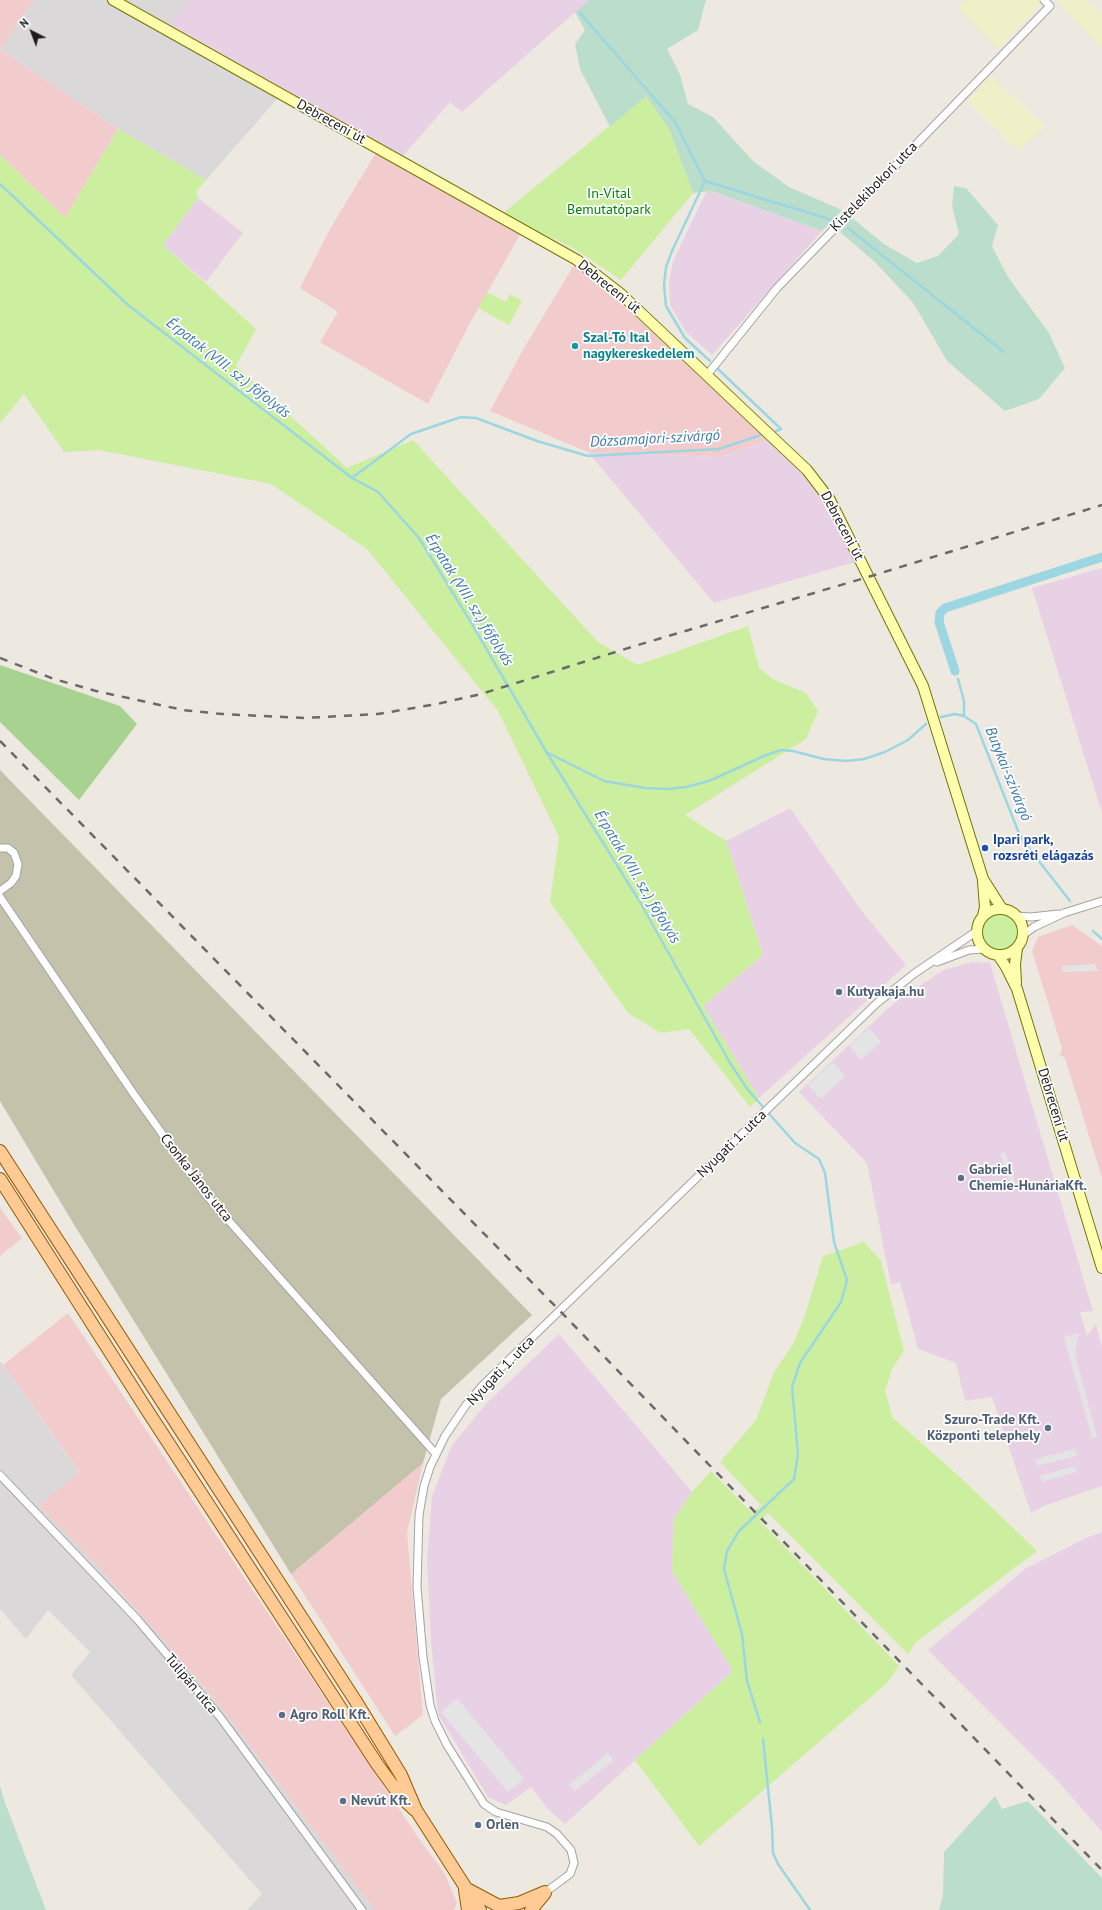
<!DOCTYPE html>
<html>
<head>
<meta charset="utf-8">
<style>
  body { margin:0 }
  #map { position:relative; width:1102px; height:1910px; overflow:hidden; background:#eee9e0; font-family:"PT Sans",sans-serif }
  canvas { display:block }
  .north { position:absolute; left:12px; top:12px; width:40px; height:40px; -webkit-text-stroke:3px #fff; paint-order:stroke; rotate:318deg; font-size:11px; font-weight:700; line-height:16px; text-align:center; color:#1c1c1c }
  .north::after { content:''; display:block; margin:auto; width:14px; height:18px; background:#1c1c1c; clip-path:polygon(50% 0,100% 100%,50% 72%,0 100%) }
</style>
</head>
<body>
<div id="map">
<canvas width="1102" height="1910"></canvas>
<div class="north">N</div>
</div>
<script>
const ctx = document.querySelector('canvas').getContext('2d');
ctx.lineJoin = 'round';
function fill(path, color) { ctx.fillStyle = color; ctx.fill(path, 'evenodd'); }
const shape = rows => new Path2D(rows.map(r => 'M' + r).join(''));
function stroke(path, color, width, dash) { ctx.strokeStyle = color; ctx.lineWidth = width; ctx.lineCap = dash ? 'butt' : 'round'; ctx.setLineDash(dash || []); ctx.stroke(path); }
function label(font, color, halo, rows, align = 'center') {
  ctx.font = font + ' "PT Sans",sans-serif'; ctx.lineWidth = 3.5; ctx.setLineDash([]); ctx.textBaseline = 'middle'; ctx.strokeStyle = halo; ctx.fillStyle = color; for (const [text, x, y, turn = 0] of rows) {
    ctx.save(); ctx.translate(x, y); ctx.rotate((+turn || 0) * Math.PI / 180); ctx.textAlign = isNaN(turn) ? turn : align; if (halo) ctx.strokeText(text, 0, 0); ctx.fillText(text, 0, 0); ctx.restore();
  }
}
fill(shape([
  [34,0,192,0,170,24,285,90,206,180,118,129,0,49],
  [0,1361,80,1473,40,1505,97,1565,212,1696,375,1910,247,1910,262,1894,71,1675,90,1652,48,1610,26,1639,0,1609]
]), '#dad8d8');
fill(shape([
  [0,0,34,0,0,49],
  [0,49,118,129,65,218,0,155],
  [381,144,502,214,526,224,470,323,428,404,320,342,338,312,300,288,329,231],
  [574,265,612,294,768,440,719,457,588,452,490,411,524,348],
  [1072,925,1102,946,1102,1178,1065,1058,1060,1055,1062,1048,1032,951,1038,937],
  [0,1208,22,1238,0,1256],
  [68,1313,306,1670,422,1843,444,1872,457,1903,454,1910,375,1910,212,1696,97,1565,39,1505,80,1472,3,1365],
  [423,1463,407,1533,423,1715,395,1736,291,1574]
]), '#f2cccd');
fill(shape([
  [192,0,589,0,462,112,450,102,403,156,381,144,379,148,285,90,169,24],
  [707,190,822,231,712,355,686,332,670,305,669,282,673,261],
  [198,198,243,233,206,282,163,245],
  [768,440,789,458,816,491,855,562,714,603,588,452,719,457],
  [1102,568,1102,813,1032,588],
  [790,808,861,910,906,965,759,1098,703,1006,763,955,726,841],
  [972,962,990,963,1093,1311,1080,1312,1087,1336,1096,1324,1102,1347,1102,1486,1044,1506,1031,1513,992,1397,965,1401,956,1363,918,1349,900,1282,891,1285,867,1163,799,1092,896,1001,944,970],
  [559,1334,692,1492,674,1519,672,1571,733,1671,565,1824,548,1809,531,1787,506,1805,488,1797,438,1714,431,1641,427,1559,432,1496,452,1445,487,1403],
  [1102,1532,1102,1832,1056,1779,928,1650,1025,1569,1086,1538]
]), '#e8d1e5');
fill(shape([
  [0,770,532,1315,441,1399,423,1463,291,1574,70,1218,0,1101]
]), '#c4c2ab');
fill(shape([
  [967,0,1040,0,1042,2,998,49,958,9],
  [1060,0,1087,0,1102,15,1102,49,1058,2],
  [991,76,1045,127,1019,151,968,101]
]), '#f0f0c8');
fill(shape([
  [646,96,669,129,693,193,621,280,575,249,502,214],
  [118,129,206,180,196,192,198,198,163,245,256,329,236,366,347,468,413,440,598,642,638,665,748,626,759,668,773,679,806,693,818,711,806,739,685,815,726,841,763,955,703,1006,759,1098,750,1107,689,1029,661,1033,628,1013,550,902,559,837,498,711,367,549,271,484,99,450,64,452,24,394,0,423,0,155,65,218],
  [487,292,506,302,510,294,522,301,509,325,478,308],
  '982 932a18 18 0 1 1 36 0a18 18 0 1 1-36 0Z',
  [864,1242,881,1261,904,1351,892,1369,885,1391,893,1418,960,1477,1037,1551,916,1642,908,1654,768,1513,760,1521,899,1666,887,1683,699,1846,635,1760,733,1671,672,1571,674,1519,692,1492,711,1471,752,1513,761,1505,720,1462,756,1420,774,1372,793,1344,804,1318,823,1256]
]), '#ccef9f');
fill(shape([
  [0,665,120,706,137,724,79,800,0,722]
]), '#a8d290');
fill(shape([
  [589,0,706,0,698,30,667,49,680,75,688,104,713,117,753,161,789,187,842,210,822,231,711,191,693,193,669,129,646,96,610,127,580,69,575,44,585,30,575,12],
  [954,186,966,188,998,225,992,246,1008,277,1049,333,1065,368,1039,399,1005,411,947,361,914,304,875,262,840,232,852,218,884,244,917,263,938,256,959,234,952,206],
  [0,1785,4,1800,46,1910,0,1910],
  [995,1796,1002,1809,1028,1801,1102,1878,1102,1910,939,1910,943,1895,944,1852]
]), '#bbdecc');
fill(shape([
  [1094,964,1099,971,1063,972,1062,966],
  [869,1028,881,1042,861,1060,849,1046],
  [833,1062,845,1076,821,1099,808,1085],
  [1005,1152,1017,1188,1012,1190,1000,1154],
  [1079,1333,1075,1354,1097,1437,1092,1438,1064,1337],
  [1075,1449,1077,1456,1037,1466,1035,1459],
  [1075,1466,1076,1472,1042,1482,1040,1476],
  [457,1698,524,1779,508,1792,441,1712],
  [608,1753,614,1760,575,1791,569,1785]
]), '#e4e4e4');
stroke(shape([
  [580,13,675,122,705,181,672,251,666,267,664,285,666,306,685,338,710,361],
  [705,181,832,220],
  [0,184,128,305,352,478,378,492,419,538,472,624,547,753,640,902,730,1063,748,1090,795,1143,819,1159,825,1173,834,1242,847,1280,841,1302,800,1363,792,1387,798,1454,794,1479,739,1531,727,1551,724,1569,742,1634,747,1681,760,1722],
  [848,228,1004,352],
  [718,369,781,429,776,431],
  [352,478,411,434,461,417,476,418,537,441,588,456,719,449,764,434],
  [958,679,964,701,964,716],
  [941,717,955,714,964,716,976,724,1018,831,1024,842,1070,901],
  [548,753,604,781,645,788,668,789,686,787,709,781,764,756,781,750,793,751,824,759,846,761,864,759,885,752,908,740,926,724],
  [1093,931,1102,939],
  [763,1739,772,1827,773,1853,778,1864,810,1910]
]), '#9bd6e1', 2.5);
stroke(shape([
  [955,671,939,622,940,613,945,608,1102,557]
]), '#9bd6e1', 9);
const street = shape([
  [707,375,777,288,1050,6,1044,0],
  [0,848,8,848,14,853,18,864,16,876,11,883,0,891],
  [0,897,133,1093,206,1195,436,1454],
  [1017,916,1031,917,1058,914],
  [1023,935,1034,927,1064,913,1102,901],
  [937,962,969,950,984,949],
  [0,1475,137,1619,220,1717,362,1910],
  [543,1894,570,1874,574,1863,571,1850,557,1834,547,1827,496,1812,484,1804,447,1745,435,1721,430,1705,423,1657,417,1587,419,1515,424,1486,430,1467,445,1436,466,1405,483,1385,877,1003,915,973,977,931]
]);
const secondary = shape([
  [113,0,577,260,621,294,807,470,830,500,923,686,983,879,1002,909],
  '977 932a23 23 0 1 1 46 0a23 23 0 1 1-46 0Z',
  [983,916,985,907,983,881],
  [998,955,1006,967,1017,989,1102,1268],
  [1016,983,1015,964,1017,948]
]);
const primary = shape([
  [0,1151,355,1700,401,1775,416,1810,480,1910],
  [0,1179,145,1407,377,1764,401,1797,415,1810],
  [465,1890,468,1910],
  [469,1890,499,1906,519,1903,545,1892],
  [531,1910,545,1893]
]);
stroke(street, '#a3a3a3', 9);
stroke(secondary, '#707500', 12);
stroke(primary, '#935800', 14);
stroke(street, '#fff', 7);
stroke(secondary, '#fffead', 10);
stroke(primary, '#ffca94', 12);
stroke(shape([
  [0,658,54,679,96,691,183,710,222,714,304,718,378,714,437,704,481,694,638,645,868,577,1102,505],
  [0,741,560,1311,1102,1870]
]), '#6a6a6a', 2.5, [8, 8]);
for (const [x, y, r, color] of [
  [575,346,4,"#0f9aa8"],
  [985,848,4,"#1a4fb4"],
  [839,992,4,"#5c6f8a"],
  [961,1178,4,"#5c6f8a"],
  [1048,1428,4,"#5c6f8a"],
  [282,1715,4,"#5c6f8a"],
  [343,1801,4,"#5c6f8a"],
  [478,1825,4,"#5c6f8a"]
]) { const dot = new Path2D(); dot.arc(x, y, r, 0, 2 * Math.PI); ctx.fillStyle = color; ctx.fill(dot); stroke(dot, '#fff', 1.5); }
label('14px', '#1c1c1c', '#fff', [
  ["Debreceni út",331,122,29],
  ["Kistelekibokori utca",874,187,-46],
  ["Debreceni út",609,287,39],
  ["Debreceni út",842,526,62],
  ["Debreceni út",1053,1105,73],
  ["Nyugati 1. utca",732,1144,-44],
  ["Csonka János utca",196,1178,52],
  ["Nyugati 1. utca",501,1371,-46],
  ["Tulipán utca",191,1684,50]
]);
label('14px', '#008302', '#fff', [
  ["In-Vital",609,194],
  ["Bemutatópark",609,210]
]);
label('bold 14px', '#0d838f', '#fff', [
  ["Szal-Tó Ital",583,338],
  ["nagykereskedelem",583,354]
], 'left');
label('bold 14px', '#164399', '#fff', [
  ["Ipari park,",993,840],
  ["rozsréti elágazás",993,856]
], 'left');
label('bold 14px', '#4e5e75', '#fff', [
  ["Kutyakaja.hu",847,992],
  ["Gabriel",969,1170],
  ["Chemie-HunáriaKft.",969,1186],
  ["Szuro-Trade Kft.",1040,1420,"right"],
  ["Központi telephely",1040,1436,"right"],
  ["Agro Roll Kft.",290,1715],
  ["Nevút Kft.",351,1801],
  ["Orlen",486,1825]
], 'left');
label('italic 15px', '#3d7bac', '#fff', [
  ["Érpatak (VIII. sz.) főfolyás",228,368,38],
  ["Dózsamajori-szivárgó",655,439,-3],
  ["Érpatak (VIII. sz.) főfolyás",469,600,58],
  ["Butykai-szivárgó",1008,774,68],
  ["Érpatak (VIII. sz.) főfolyás",637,877,59]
]);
</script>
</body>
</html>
